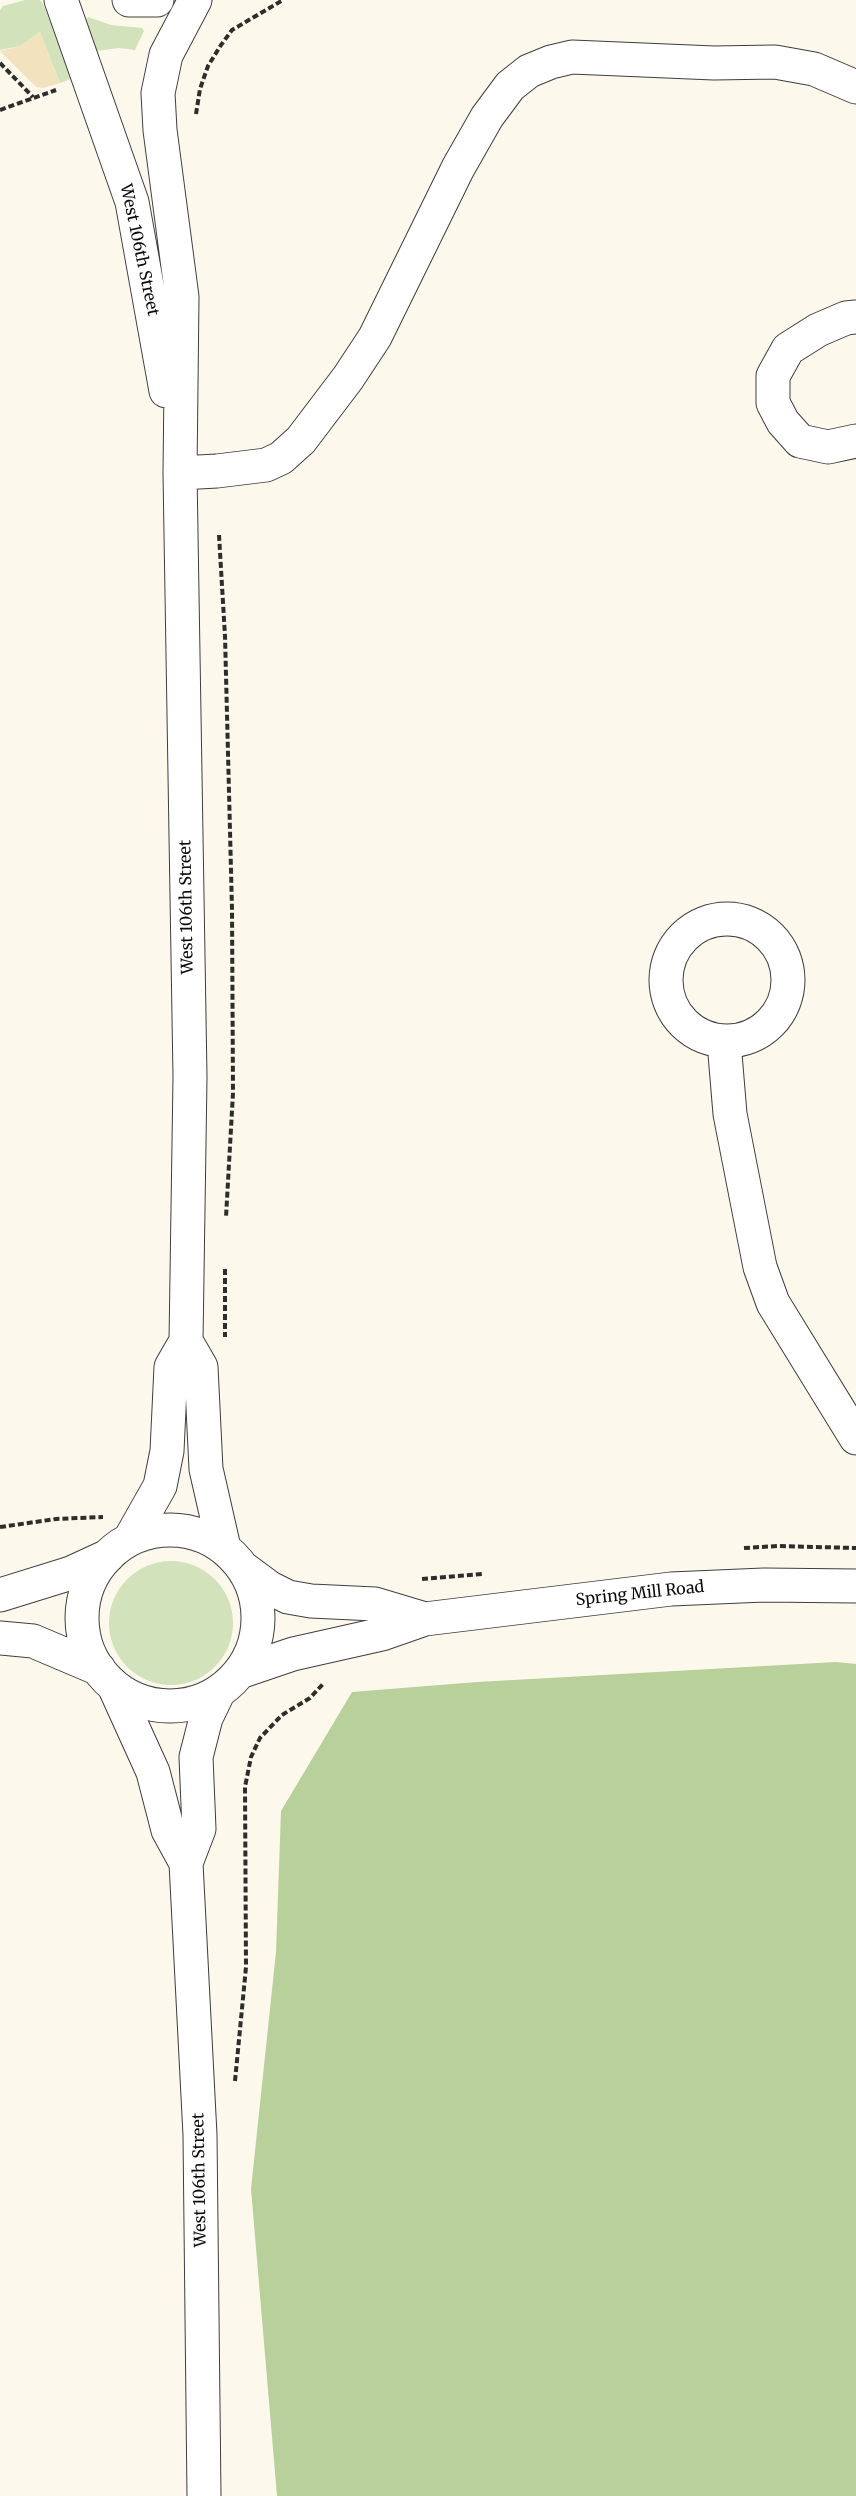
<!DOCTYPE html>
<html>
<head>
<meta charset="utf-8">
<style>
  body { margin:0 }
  canvas { display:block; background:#fcf8eb }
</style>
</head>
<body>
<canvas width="856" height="2496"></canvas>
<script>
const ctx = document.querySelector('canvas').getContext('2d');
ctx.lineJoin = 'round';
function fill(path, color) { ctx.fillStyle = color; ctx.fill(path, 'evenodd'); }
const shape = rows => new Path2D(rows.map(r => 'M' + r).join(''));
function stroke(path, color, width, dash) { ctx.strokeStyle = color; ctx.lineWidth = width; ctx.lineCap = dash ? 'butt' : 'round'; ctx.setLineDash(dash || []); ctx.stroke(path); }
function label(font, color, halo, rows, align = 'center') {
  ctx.font = font + ' Merriweather,serif'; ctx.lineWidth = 6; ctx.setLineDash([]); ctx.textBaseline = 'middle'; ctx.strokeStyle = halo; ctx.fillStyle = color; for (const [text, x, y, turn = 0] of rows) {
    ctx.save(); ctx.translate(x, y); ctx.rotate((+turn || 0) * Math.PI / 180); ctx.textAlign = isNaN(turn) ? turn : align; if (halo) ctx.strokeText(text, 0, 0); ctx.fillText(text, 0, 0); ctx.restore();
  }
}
fill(shape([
  [25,0,40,0,43,4,73,78,60,83,40,32,20,46,0,50,0,10,3,6],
  [88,17,111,25,142,28,144,31,135,50,119,48,96,51,85,20],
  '109 1623a62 62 0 1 1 124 0a62 62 0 1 1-124 0Z'
]), '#d2e2ba');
fill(shape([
  [836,1662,856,1664,856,2496,277,2496,251,2189,276,1952,281,1811,352,1692,477,1682]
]), '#b8d19b');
fill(shape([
  [40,32,60,83,43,88,37,87,29,80,0,51,20,46]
]), '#f2e2bd');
const minor = shape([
  [61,0,132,202,166,391],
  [129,0,157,0],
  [856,317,846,318,818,330,788,349,773,376,773,403,783,422,800,441,828,447,856,441],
  [180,473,217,471,266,465,281,458,301,440,348,378,375,337,458,168,487,117,510,86,529,71,551,62,572,57,714,63,775,62,814,69,856,87],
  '666 980a61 61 0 1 1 122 0a61 61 0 1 1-122 0Z',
  [724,1042,730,1114,760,1267,773,1303,856,1438],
  [186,1341,201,1367,206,1469,224,1548],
  '82 1618a88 88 0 1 1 176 0a88 88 0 1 1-176 0Z',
  [130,1539,160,1486,167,1451,171,1367,186,1341,190,1077,180,473,182,297,160,130,158,93,166,55,195,0],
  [243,1568,270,1588,288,1597,311,1601,375,1604,425,1619],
  [0,1595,71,1573,108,1556],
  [0,1638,33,1641,99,1669],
  [240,1672,293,1654,382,1634,425,1619,671,1589,764,1585,856,1586],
  [114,1686,153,1772,168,1830,186,1863],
  [204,2496,200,2135,186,1863,199,1829,196,1757,206,1718,219,1691]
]);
stroke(minor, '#3e3e3e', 35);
stroke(shape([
  [0,63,33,97],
  [0,110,56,90],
  [196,114,200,89,208,66,221,45,232,30,283,0],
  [219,535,225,636,232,909,233,1093,226,1217],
  [225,1269,225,1337],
  [0,1527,56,1519,103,1517],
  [744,1548,778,1546,856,1548],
  [422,1579,483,1574],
  [235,2081,246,1967,245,1787,251,1757,260,1738,282,1715,310,1698,323,1684]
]), '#2d2d2d', 4, [6, 3]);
stroke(minor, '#fff', 33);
label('16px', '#0b0b0b', '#fff', [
  ["West 106th Street",139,250,78],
  ["West 106th Street",187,907,-91],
  ["Spring Mill Road",640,1594,-6],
  ["West 106th Street",200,2180,-91]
]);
</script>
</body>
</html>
